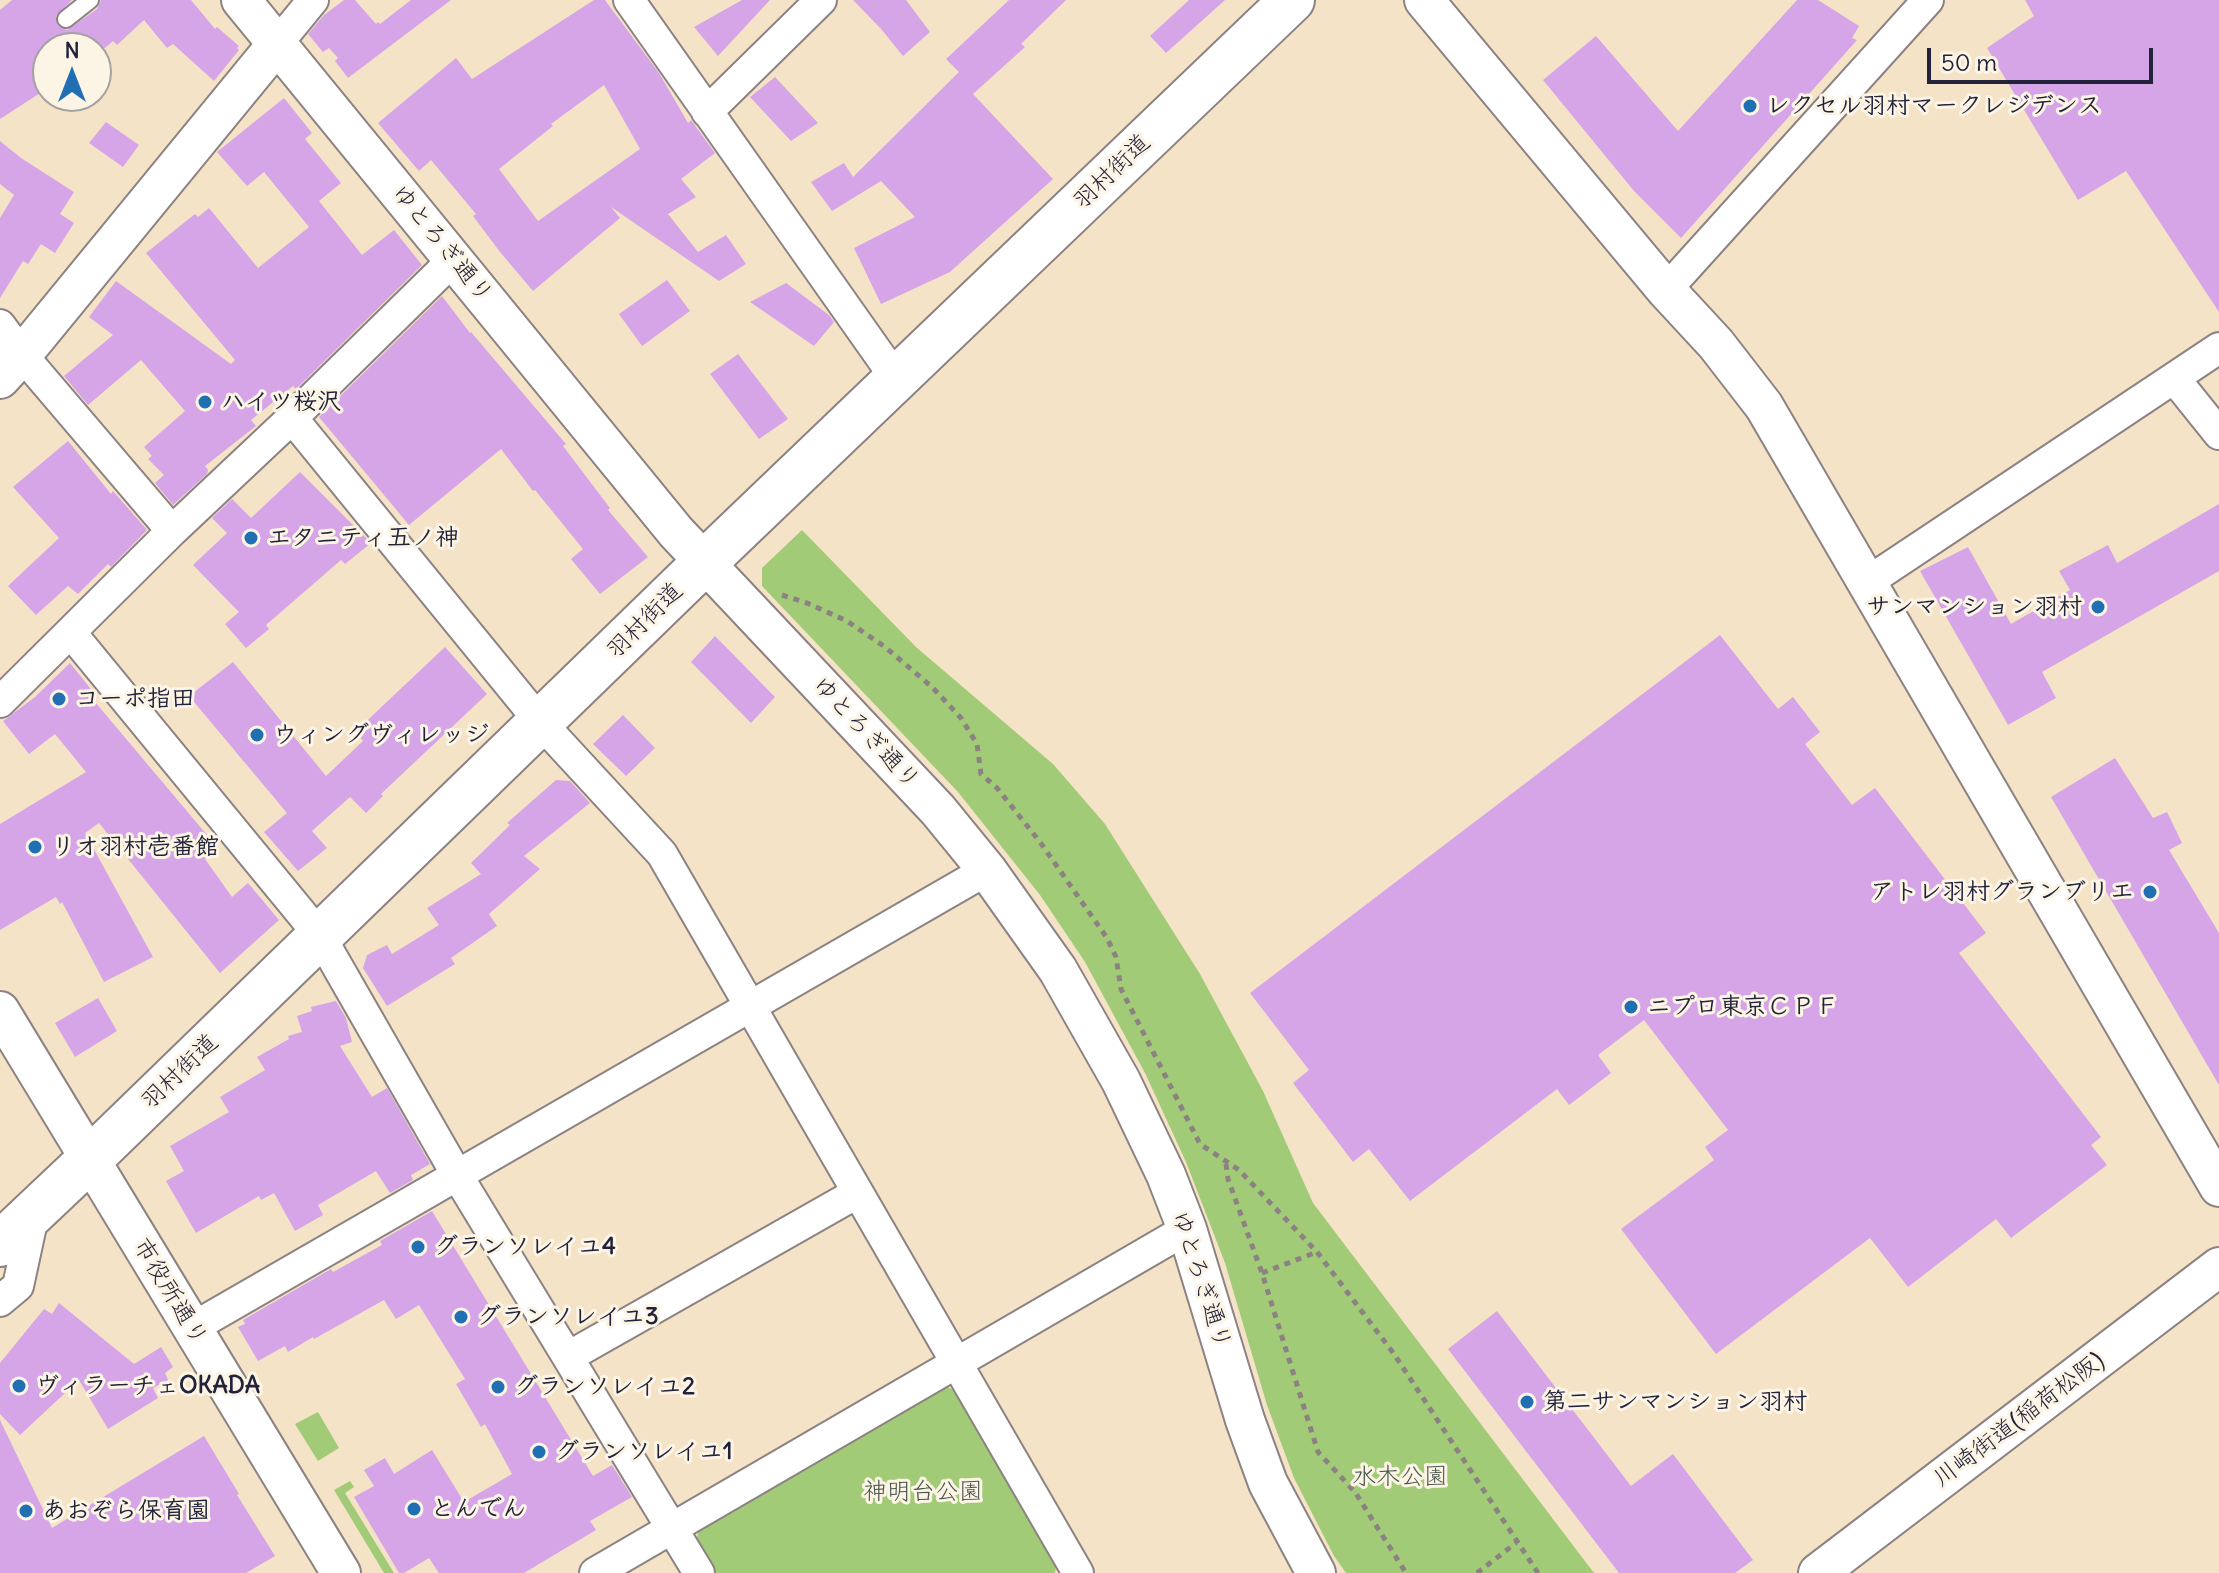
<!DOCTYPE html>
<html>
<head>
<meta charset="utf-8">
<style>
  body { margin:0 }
  #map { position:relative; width:2219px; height:1573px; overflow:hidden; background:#f5e3c8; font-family:Delius,sans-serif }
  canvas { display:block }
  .north { position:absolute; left:32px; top:32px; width:80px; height:80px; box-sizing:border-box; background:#fcf5e5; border:2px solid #a5a1a1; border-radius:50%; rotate:0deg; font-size:22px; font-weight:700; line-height:32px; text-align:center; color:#22223b }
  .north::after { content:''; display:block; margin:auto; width:28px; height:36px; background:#1f6fb2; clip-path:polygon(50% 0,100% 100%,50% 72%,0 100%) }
  .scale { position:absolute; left:1927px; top:48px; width:226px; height:36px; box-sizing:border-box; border:4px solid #22223b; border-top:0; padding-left:10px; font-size:24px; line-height:28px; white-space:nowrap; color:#22223b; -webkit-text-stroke:6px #fcf5e5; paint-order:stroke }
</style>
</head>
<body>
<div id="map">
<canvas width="2219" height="1573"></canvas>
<div class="north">N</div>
<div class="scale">50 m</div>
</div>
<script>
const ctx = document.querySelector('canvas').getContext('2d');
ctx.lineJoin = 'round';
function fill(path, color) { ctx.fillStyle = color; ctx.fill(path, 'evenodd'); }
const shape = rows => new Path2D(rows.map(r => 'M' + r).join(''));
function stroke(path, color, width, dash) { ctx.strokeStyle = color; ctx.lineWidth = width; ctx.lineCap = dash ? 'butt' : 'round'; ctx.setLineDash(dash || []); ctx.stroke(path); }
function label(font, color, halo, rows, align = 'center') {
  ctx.font = font + ' Delius,"Klee One",sans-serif'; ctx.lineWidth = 6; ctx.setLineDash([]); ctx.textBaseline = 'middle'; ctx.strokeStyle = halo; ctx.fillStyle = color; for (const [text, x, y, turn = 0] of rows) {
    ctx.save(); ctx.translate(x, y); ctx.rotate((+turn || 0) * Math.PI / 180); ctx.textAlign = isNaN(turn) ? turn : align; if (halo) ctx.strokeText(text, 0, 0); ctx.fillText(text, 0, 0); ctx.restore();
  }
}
fill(shape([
  [802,530,916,647,1053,764,1105,824,1200,974,1263,1091,1313,1203,1594,1573,1346,1573,1334,1556,1294,1478,1267,1405,1225,1263,1186,1162,1145,1073,1085,962,1040,895,958,792,762,586,762,568],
  [944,1386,955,1390,1057,1562,1055,1573,711,1573,695,1545,699,1529],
  [318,1412,339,1448,318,1461,295,1424],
  [350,1481,354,1487,345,1493,394,1573,384,1573,334,1490]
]), '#a2cb77');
fill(shape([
  [12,0,72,0,56,16,58,26,67,30,97,9,101,0,191,0,215,29,217,27,239,46,237,48,239,50,214,81,173,44,167,48,144,20,117,45,113,41,105,48,48,48,48,88,0,119,0,10],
  [344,0,355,0,376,24,378,22,380,24,411,0,451,0,348,78,335,61,338,58,329,48,323,52,308,34,324,15],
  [594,0,605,0,659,73,688,123,691,120,715,153,681,179,696,197,668,214,698,252,726,235,746,264,719,281,611,207,620,218,533,291,500,252,473,216,476,214,431,160,419,171,378,123,456,58,472,79],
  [604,85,640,149,538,221,499,169,553,126,551,124],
  [742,0,770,0,718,56,694,27],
  [853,0,906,0,930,32,903,56,882,30],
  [1009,0,1066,0,1021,44,1025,47,973,94,1053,179,950,272,881,304,854,248,915,217,881,181,832,211,811,182,844,163,853,177,959,72,946,59],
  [1189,0,1225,0,1166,53,1150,36],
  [1797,0,1818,0,1859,26,1852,38,1857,40,1681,238,1634,191,1543,80,1596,36,1678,131],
  [2025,0,2219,0,2219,312,2126,171,2078,200,1987,48,2034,16],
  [775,77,818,123,791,141,750,97],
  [284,98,312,133,305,139,341,183,319,201,362,255,394,230,422,265,296,389,293,386,251,420,256,426,205,466,208,470,207,474,173,505,155,483,164,475,148,459,152,456,144,447,185,411,141,360,88,405,64,376,113,335,89,317,116,281,231,364,235,360,146,253,195,214,198,217,209,208,258,268,309,227,264,172,247,186,217,152],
  [106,122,139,145,123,167,89,143],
  [0,141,21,158,74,192,60,214,74,223,55,253,41,244,28,264,23,261,0,298,0,218,14,195,0,184],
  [667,280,690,311,642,346,619,314],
  [786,283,829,315,834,322,814,346,750,302],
  [442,296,470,333,471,332,566,444,563,446,610,508,608,510,648,557,600,594,571,559,583,549,535,490,533,491,501,449,409,525,319,417],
  [738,354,788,419,759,439,710,374],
  [68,441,111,494,113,491,147,530,111,567,108,564,78,594,68,586,36,615,8,586,59,538,13,487],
  [300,472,371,543,345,564,341,560,266,625,269,629,246,648,225,624,239,612,193,565,227,533,212,518,232,499,251,518],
  [2219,504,2219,571,2042,672,2056,698,2008,725,1920,571,1968,547,2011,624,2070,590,2059,571,2108,545,2117,563],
  [1720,635,1778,709,1793,697,1820,732,1805,744,1852,805,1875,788,1986,933,1959,953,2101,1137,2091,1145,2107,1165,2011,1238,1996,1219,1908,1287,1870,1238,1716,1354,1621,1229,1714,1160,1705,1147,1728,1130,1644,1020,1598,1055,1611,1073,1569,1105,1557,1089,1410,1201,1369,1149,1353,1162,1293,1083,1309,1070,1250,993],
  [715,636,775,697,751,723,691,662],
  [445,647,487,694,381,794,383,796,366,813,350,797,312,831,327,848,298,871,264,832,287,813,189,696,233,662,326,776,363,741,355,732],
  [70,663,94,693,90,696,218,848,205,859,232,897,248,883,279,920,220,973,99,823,85,833,153,957,104,982,62,902,60,904,56,897,0,930,0,824,86,772,55,734,29,754,3,721,35,697],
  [623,715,655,748,626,776,593,744],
  [2115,758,2153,818,2167,812,2182,843,2169,850,2219,933,2219,1085,2051,797],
  [556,780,570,781,590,803,524,856,540,869,489,914,497,926,451,958,455,964,387,1006,363,968,367,955,387,945,392,954,439,925,427,908,481,874,471,863,510,825,507,823],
  [98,998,117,1031,75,1057,55,1023],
  [336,1001,346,1018,352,1042,340,1046,372,1097,387,1088,430,1164,411,1175,413,1180,390,1193,376,1171,318,1205,323,1215,295,1231,274,1193,261,1200,259,1196,196,1233,166,1181,184,1171,170,1146,229,1112,220,1097,265,1070,257,1057,289,1039,288,1036,302,1032,297,1016,312,1011,311,1007],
  [432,1211,593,1476,612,1465,632,1497,590,1521,596,1530,524,1573,439,1573,429,1558,404,1573,399,1573,354,1497,374,1486,364,1470,385,1458,394,1474,432,1450,464,1502,512,1474,485,1424,481,1427,456,1384,465,1379,419,1305,396,1319,384,1300,314,1339,313,1337,288,1352,285,1346,258,1361,238,1327,245,1324,243,1320,331,1269,333,1272,382,1245,380,1241],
  [59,1303,134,1364,161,1347,173,1367,165,1373,168,1380,153,1388,158,1398,108,1429,79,1380,20,1435,0,1414,0,1363,44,1309,52,1314],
  [1497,1311,1631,1486,1673,1454,1753,1560,1735,1573,1619,1573,1448,1349],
  [0,1420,52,1528,204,1436,239,1494,237,1495,275,1556,246,1573,0,1573]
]), '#d5a5e8');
const service = shape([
  [66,19,90,0]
]);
const minor = shape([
  [629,0,897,380],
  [277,44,313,0],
  [707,112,821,0],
  [1666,290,1928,0],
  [0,325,22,355,172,531],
  [2174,378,2219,434],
  [292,418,541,723,662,854,1078,1573],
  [1866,583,2219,348],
  [71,633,320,936,457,1175,699,1573],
  [0,702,172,531,292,418,454,259],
  [0,1301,18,1286,34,1212],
  [192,1328,987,870],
  [568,1357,857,1193],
  [595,1573,1187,1229]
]);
const tertiary = shape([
  [241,0,676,532,938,810,987,870,1058,970,1121,1081,1166,1175,1187,1229,1245,1420,1268,1483,1316,1573],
  [1424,0,1666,290,1716,344,1764,406,2219,1187],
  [0,379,22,355,277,44],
  [0,1011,341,1573],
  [1818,1573,2219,1267]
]);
const secondary = shape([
  [0,1244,89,1160,704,563,1292,0]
]);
stroke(service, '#8c8282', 20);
stroke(minor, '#8c8282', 34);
stroke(tertiary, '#8c8282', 42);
stroke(secondary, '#8c8282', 48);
stroke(shape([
  [782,595,807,603,847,621,885,647,932,687,961,718,977,744,981,774,997,788,1040,842,1107,938,1116,957,1121,989,1200,1144,1239,1170,1317,1252,1394,1354,1538,1573],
  [1226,1164,1228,1179,1262,1273,1318,1452,1355,1492,1406,1573],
  [1262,1273,1317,1252],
  [1477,1573,1516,1543]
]), '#8c8282', 5, [6, 6]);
stroke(service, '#fff', 16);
stroke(minor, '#fff', 30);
stroke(tertiary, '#fff', 38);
stroke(secondary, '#fff', 44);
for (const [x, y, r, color] of [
  [1750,106,8,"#1f6fb2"],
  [205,402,8,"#1f6fb2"],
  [251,538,8,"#1f6fb2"],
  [2098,607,8,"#1f6fb2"],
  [59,699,8,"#1f6fb2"],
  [257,735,8,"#1f6fb2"],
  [35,847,8,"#1f6fb2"],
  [2150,892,8,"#1f6fb2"],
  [1631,1007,8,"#1f6fb2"],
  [418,1247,8,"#1f6fb2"],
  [461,1317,8,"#1f6fb2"],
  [19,1386,8,"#1f6fb2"],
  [498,1387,8,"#1f6fb2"],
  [1527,1402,8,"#1f6fb2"],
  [539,1452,8,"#1f6fb2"],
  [414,1509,8,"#1f6fb2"],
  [26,1511,8,"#1f6fb2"]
]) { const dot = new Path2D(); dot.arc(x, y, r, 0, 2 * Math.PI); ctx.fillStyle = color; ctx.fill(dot); stroke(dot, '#fcf5e5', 3); }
label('bold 24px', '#22223b', '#fcf5e5', [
  ["レクセル羽村マークレジデンス",1766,106],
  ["ハイツ桜沢",221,402],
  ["エタニティ五ノ神",267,538],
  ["サンマンション羽村",2082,607,"right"],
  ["コーポ指田",75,699],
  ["ウィングヴィレッジ",273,735],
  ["リオ羽村壱番館",51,847],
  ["アトレ羽村グランブリエ",2134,892,"right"],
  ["ニプロ東京ＣＰＦ",1647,1007],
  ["グランソレイユ4",434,1247],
  ["グランソレイユ3",477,1317],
  ["ヴィラーチェOKADA",35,1386],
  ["グランソレイユ2",514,1387],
  ["第二サンマンション羽村",1543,1402],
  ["グランソレイユ1",555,1452],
  ["とんでん",430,1509],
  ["あおぞら保育園",42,1511]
], 'left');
label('24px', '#22223b', '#fcf5e5', [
  ["羽村街道",1112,172,-44],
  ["ゆとろぎ通り",442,244,51],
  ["羽村街道",645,621,-45],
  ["ゆとろぎ通り",866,733,47],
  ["羽村街道",180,1072,-44],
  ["ゆとろぎ通り",1201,1280,72],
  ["市役所通り",170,1292,59],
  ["川崎街道(稲荷松阪)",2019,1420,-37]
]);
label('24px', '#48554d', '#fcf5e5', [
  ["水木公園",1400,1477],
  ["神明台公園",923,1492]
]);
</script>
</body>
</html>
